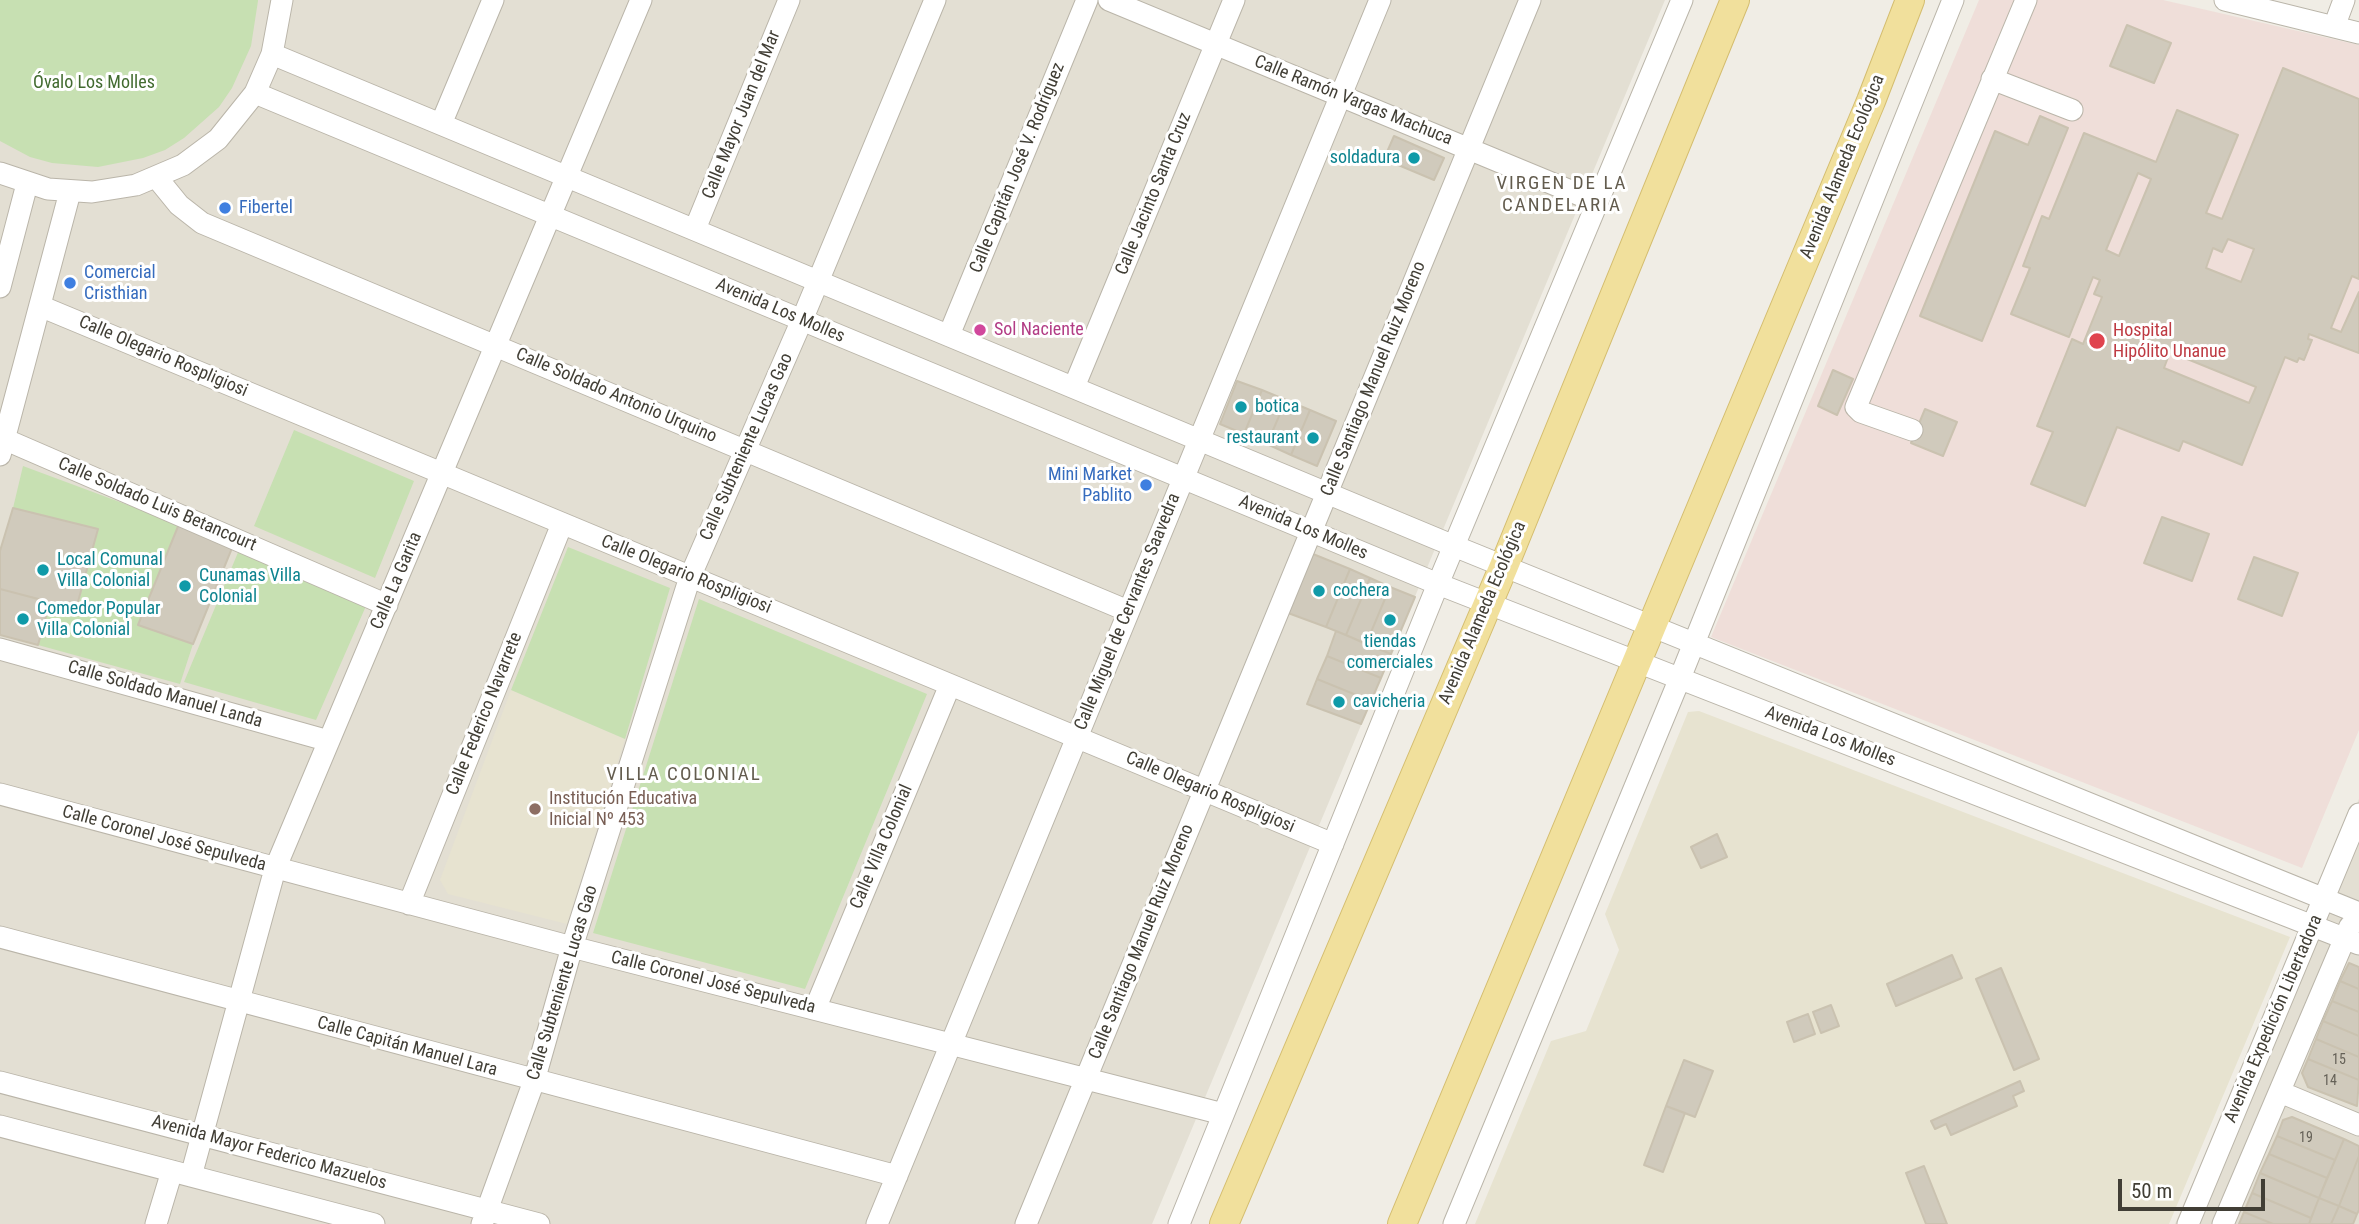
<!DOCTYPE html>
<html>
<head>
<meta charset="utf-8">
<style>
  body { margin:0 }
  #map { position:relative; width:2359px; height:1224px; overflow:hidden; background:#f0ede5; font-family:"Roboto Condensed",sans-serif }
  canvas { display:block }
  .scale { position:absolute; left:2118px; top:1179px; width:147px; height:32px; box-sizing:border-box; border:4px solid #413e35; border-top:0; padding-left:9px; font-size:21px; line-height:24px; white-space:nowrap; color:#413e35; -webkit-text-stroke:5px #fff; paint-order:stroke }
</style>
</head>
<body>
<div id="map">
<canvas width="2359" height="1224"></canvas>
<div class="scale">50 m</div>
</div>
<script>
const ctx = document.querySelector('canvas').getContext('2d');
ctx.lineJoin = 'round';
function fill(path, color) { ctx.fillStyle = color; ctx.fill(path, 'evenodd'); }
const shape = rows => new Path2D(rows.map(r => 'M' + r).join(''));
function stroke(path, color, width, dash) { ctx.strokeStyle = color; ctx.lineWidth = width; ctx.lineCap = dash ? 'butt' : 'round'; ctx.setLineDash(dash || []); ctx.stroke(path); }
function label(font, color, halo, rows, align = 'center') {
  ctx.font = font + ' "Roboto Condensed",sans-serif'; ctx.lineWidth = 6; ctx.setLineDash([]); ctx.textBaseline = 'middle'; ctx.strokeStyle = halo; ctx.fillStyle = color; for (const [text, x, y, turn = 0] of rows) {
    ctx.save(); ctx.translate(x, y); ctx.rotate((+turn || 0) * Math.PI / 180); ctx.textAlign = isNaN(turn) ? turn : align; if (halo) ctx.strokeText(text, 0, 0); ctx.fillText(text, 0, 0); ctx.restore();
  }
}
fill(shape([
  [0,0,1665,0,1152,1224,0,1224],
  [2359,799,2359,1224,2175,1224]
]), '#e3dfd3');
fill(shape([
  [511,690,625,739,567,924,448,894,440,880],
  [1699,711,2290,937,2169,1224,1475,1224,1551,1041,1586,1031,1619,950,1605,914,1688,712]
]), '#e7e3d0');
fill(shape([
  [1979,0,2163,0,2359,45,2359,730,2302,868,1711,637]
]), '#efded9');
fill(shape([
  [0,0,258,0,258,1,251,46,232,88,219,107,184,138,165,150,143,158,98,167,52,163,30,157,0,141],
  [294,430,414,481,375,578,254,526],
  [23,466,179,524,139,623,193,644,180,684,38,645,50,602,77,609,97,529,13,508],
  [568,547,670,588,625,739,511,690],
  [239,550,366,606,316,720,184,682],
  [699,599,927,694,805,989,593,933]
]), '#c7e0b2');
const building = shape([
  [2127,25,2171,43,2154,83,2110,66,2127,25],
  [2283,68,2359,99,2359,279,2352,276,2331,328,2341,332,2359,292,2359,353,2309,334,2308,339,2312,340,2304,360,2299,358,2297,362,2285,357,2242,465,2183,441,2179,451,2117,427,2085,506,2031,484,2053,432,2037,426,2072,339,2083,344,2102,297,2094,294,2100,280,2093,277,2069,337,2011,314,2030,268,2023,266,2042,216,2049,219,2084,133,2156,162,2177,110,2238,135,2206,213,2222,219,2283,68],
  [2138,173,2151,179,2119,256,2106,250,2138,173],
  [2228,239,2254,249,2241,282,2206,268,2213,248,2222,252,2228,239],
  [2170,352,2256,387,2249,403,2164,368,2170,352],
  [2040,116,2068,128,1982,341,1920,316,1995,131,2028,145,2040,116],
  [1394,136,1444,158,1434,180,1384,159,1394,136],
  [1833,370,1853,379,1837,415,1818,406,1833,370],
  [1237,381,1262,390,1244,434,1220,424,1237,381],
  [1262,390,1286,400,1267,444,1244,434,1262,390],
  [1286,400,1310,410,1291,455,1267,444,1286,400],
  [1925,409,1957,422,1943,456,1911,443,1925,409],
  [1310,410,1336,421,1317,466,1291,455,1310,410],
  [13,508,98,529,76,609,0,589,0,551,13,508],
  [2162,517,2209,534,2192,581,2144,563,2162,517],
  [179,524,232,548,193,644,138,625,179,524],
  [1313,554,1350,569,1326,627,1288,613,1313,554],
  [2254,557,2298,573,2282,616,2238,599,2254,557],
  [1350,569,1370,578,1346,635,1326,627,1350,569],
  [1370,578,1390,587,1366,644,1346,635,1370,578],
  [1390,587,1415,597,1391,654,1366,644,1390,587],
  [0,589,50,602,38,645,0,635,0,589],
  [1336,631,1391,654,1381,678,1327,656,1336,631],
  [1327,656,1381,678,1371,701,1317,679,1327,656],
  [1317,679,1371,701,1361,724,1307,704,1317,679],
  [1717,834,1727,857,1701,868,1691,847,1717,834],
  [1952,955,1962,978,1896,1006,1887,984,1952,955],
  [2349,963,2359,967,2359,989,2340,981,2349,963],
  [2001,968,2039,1059,2014,1070,1976,979,2001,968],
  [2340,981,2359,989,2359,1012,2332,1001,2340,981],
  [2332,1001,2359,1012,2359,1036,2323,1021,2332,1001],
  [1831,1005,1839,1026,1821,1033,1813,1012,1831,1005],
  [1808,1014,1815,1034,1794,1042,1787,1022,1808,1014],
  [2323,1021,2359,1036,2359,1057,2316,1039,2323,1021],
  [2316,1039,2359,1057,2359,1080,2308,1059,2316,1039],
  [2308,1059,2359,1080,2357,1106,2308,1087,2302,1073,2308,1059],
  [1684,1060,1713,1071,1695,1117,1666,1106,1684,1060],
  [2020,1081,2024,1091,2013,1096,2017,1106,1951,1135,1946,1124,1935,1129,1931,1121,2020,1081],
  [1666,1106,1685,1113,1663,1172,1644,1165,1666,1106],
  [2292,1117,2344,1139,2335,1160,2277,1136,2283,1120,2292,1117],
  [2277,1136,2335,1160,2327,1178,2269,1154,2277,1136],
  [2344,1139,2359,1146,2359,1156,2339,1206,2319,1198,2344,1139],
  [2269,1154,2327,1178,2319,1198,2260,1173,2269,1154],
  [2359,1156,2359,1210,2357,1214,2339,1206,2359,1156],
  [1924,1166,1947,1224,1926,1224,1906,1173,1924,1166],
  [2260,1173,2319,1198,2311,1218,2252,1193,2260,1173],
  [2252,1193,2311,1218,2309,1224,2273,1224,2244,1212,2252,1193],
  [2319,1198,2339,1206,2331,1224,2309,1224,2319,1198],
  [2339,1206,2357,1214,2353,1224,2331,1224,2339,1206],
  [2244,1212,2273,1224,2239,1224,2244,1212]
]);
fill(building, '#d0cabc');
stroke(building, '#cac2b0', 2);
const minor = shape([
  [1109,0,1597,202],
  [2225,0,2359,33],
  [2334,27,2344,0],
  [272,54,1454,546,2359,913],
  [1992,79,2072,110],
  [255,93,1438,584,2359,944],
  [441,124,493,0],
  [0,173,48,189,92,192,136,185,183,165,218,139,255,93,272,54,282,0],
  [157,178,179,205,202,223,1128,611],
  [695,229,789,0],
  [0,287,27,184],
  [40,306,1333,844],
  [949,335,1087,0],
  [1074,387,1234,0],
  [1912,430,1861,412,1856,407,2026,0],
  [4,439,387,605],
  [0,455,70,192],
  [0,649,329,741],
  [0,794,572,947,1223,1114],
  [409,904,562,524],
  [0,937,897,1176],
  [815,1009,950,685],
  [0,1082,539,1224],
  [2280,1092,2359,1125],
  [0,1126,374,1224],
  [191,1176,275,869,641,0],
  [156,1224,172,1171],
  [482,1224,534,1081,572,947,690,577,802,320,935,0],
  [877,1224,1380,0],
  [1026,1224,1530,0],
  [1179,1224,1438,584,1682,0],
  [1454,1224,1680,678,1953,0],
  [2188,1224,2359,814],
  [2223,1224,2350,926]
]);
const major = shape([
  [1224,1224,1504,566,1735,0],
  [1402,1224,1871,101,1910,0]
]);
stroke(minor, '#bab5a9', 23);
stroke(major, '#d4bd6f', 30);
stroke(minor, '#fff', 21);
stroke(major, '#f1e09c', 28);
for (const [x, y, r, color] of [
  [1414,158,7,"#0f9aa8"],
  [225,208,7,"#3f7fe0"],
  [70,283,7,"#3f7fe0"],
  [980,330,7,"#d1479c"],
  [2097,341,9,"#e0444e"],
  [1241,407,7,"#0f9aa8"],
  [1313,438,7,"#0f9aa8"],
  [1146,485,7,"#3f7fe0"],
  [43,570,7,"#0f9aa8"],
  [185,586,7,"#0f9aa8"],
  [1319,591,7,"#0f9aa8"],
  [23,619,7,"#0f9aa8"],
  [1390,620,7,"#0f9aa8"],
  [1339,702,7,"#0f9aa8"],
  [535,809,7,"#8d6e63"]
]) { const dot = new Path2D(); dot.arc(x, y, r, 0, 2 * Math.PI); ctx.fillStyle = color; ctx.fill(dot); stroke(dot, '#fff', 2.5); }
label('14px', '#656157', null, [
  ["15",2339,1060],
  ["14",2330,1081],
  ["19",2306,1138]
]);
label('18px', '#426b30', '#fff', [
  ["Óvalo Los Molles",94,83]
]);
label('18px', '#413e35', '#fff', [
  ["Calle Ramón Vargas Machuca",1353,101,22],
  ["Calle Mayor Juan del Mar",742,115,-68],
  ["Avenida Alameda Ecológica",1843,167,-68],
  ["Calle Capitán José V. Rodríguez",1018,168,-68],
  ["Calle Jacinto Santa Cruz",1154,194,-68],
  ["Avenida Los Molles",780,311,23],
  ["Calle Olegario Rospligiosi",163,357,23],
  ["Calle Santiago Manuel Ruiz Moreno",1374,379,-68],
  ["Calle Soldado Antonio Urquino",616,396,23],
  ["Calle Subteniente Lucas Gao",747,447,-66],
  ["Calle Soldado Luis Betancourt",157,505,23],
  ["Avenida Los Molles",1303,528,23],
  ["Calle Olegario Rospligiosi",686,575,22],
  ["Calle La Garita",397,581,-67],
  ["Calle Miguel de Cervantes Saavedra",1128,612,-68],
  ["Avenida Alameda Ecológica",1483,613,-67],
  ["Calle Soldado Manuel Landa",165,695,16],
  ["Calle Federico Navarrete",485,714,-68],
  ["Avenida Los Molles",1830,737,21],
  ["Calle Olegario Rospligiosi",1210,793,23],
  ["Calle Coronel José Sepulveda",164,839,15],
  ["Calle Villa Colonial",882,847,-67],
  ["Calle Santiago Manuel Ruiz Moreno",1142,942,-68],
  ["Calle Subteniente Lucas Gao",563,983,-73],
  ["Calle Coronel José Sepulveda",713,983,14],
  ["Avenida Expedición Libertadora",2274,1019,-67],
  ["Calle Capitán Manuel Lara",407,1047,15],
  ["Avenida Mayor Federico Mazuelos",269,1153,15]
]);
label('18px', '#0d838f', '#fff', [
  ["soldadura",1400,158,"right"],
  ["botica",1255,407],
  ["restaurant",1299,438,"right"],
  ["Local Comunal",57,560],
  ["Villa Colonial",57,581],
  ["Cunamas Villa",199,576],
  ["Colonial",199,597],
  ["cochera",1333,591],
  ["Comedor Popular",37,609],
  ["Villa Colonial",37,630],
  ["tiendas",1390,642,"center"],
  ["comerciales",1390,663,"center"],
  ["cavicheria",1353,702]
], 'left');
label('18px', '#366cbe', '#fff', [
  ["Fibertel",239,208],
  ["Comercial",84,273],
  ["Cristhian",84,294],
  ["Mini Market",1132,475,"right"],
  ["Pablito",1132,496,"right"]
], 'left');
label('18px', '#b23c85', '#fff', [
  ["Sol Naciente",994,330]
], 'left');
label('18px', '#be3a42', '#fff', [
  ["Hospital",2113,331],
  ["Hipólito Unanue",2113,352]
], 'left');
label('18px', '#785e54', '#fff', [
  ["Institución Educativa",549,799],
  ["Inicial Nº 453",549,820]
], 'left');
ctx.letterSpacing = '2px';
label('19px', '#635c4e', '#fff', [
  ["VIRGEN DE LA",1562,184],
  ["CANDELARIA",1562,206],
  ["VILLA COLONIAL",684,775]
]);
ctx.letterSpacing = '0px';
</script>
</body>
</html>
